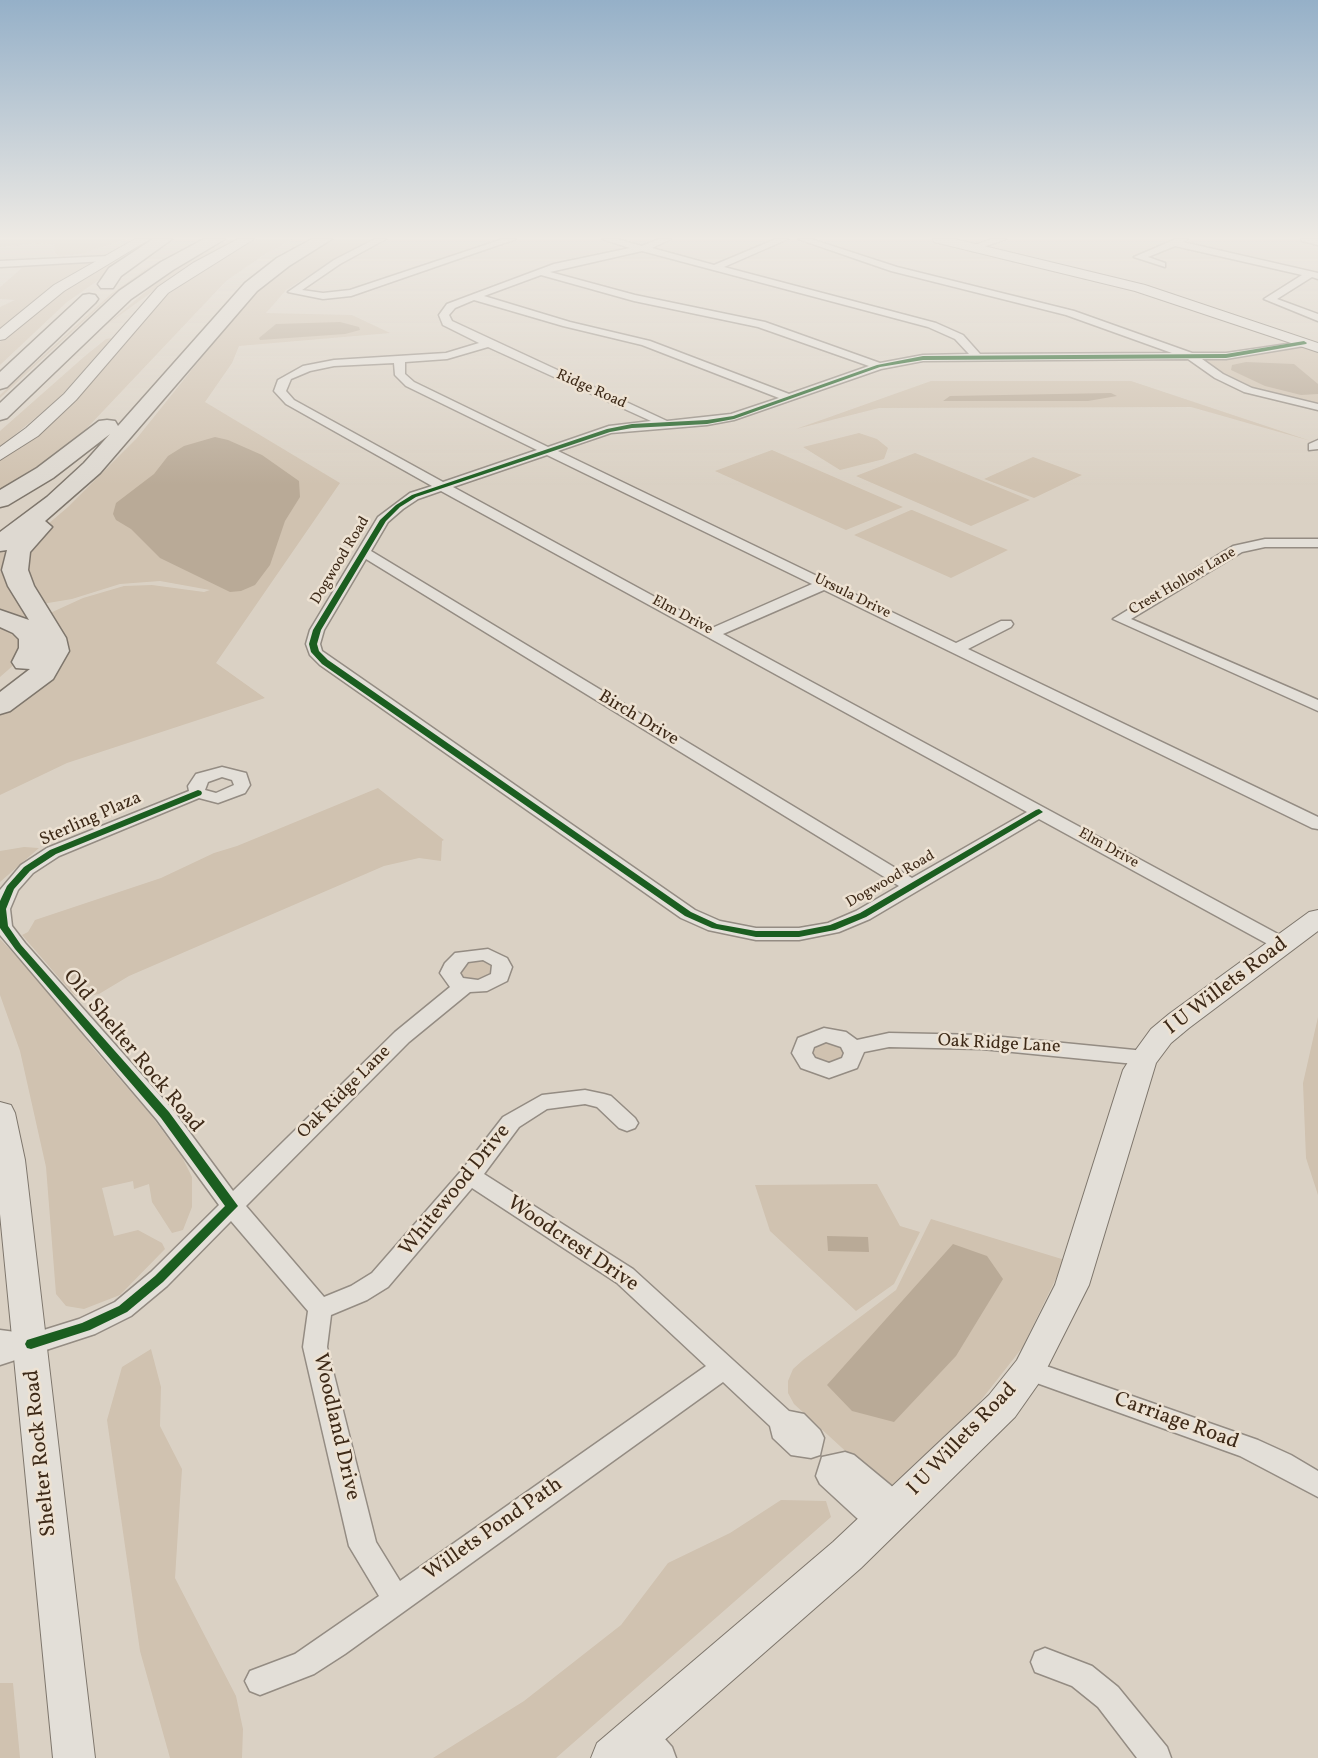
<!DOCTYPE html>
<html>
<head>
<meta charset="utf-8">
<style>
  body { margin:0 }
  canvas { display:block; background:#dad1c4 }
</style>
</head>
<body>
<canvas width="1318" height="1758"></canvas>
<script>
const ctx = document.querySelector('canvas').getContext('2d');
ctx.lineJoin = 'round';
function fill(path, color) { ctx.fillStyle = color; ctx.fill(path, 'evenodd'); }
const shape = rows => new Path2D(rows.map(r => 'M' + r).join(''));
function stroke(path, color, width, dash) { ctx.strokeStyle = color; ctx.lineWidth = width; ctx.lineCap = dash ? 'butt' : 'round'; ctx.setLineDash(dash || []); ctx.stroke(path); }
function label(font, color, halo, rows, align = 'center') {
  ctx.font = font + ' Vollkorn,serif'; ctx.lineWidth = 5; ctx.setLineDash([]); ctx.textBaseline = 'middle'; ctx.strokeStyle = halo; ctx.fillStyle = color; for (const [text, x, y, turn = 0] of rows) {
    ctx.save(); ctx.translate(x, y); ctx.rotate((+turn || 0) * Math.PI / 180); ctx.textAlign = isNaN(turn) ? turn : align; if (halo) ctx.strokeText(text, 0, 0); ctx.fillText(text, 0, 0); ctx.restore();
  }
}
fill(shape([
  [0,239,127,239,81,254,58,256,54,251,55,245,42,243,0,247],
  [150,239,158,239,67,302,0,365,0,342,43,303,127,250],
  [201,239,204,239,148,269,113,294,0,398,0,395,111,294,146,269],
  [230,239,238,239,186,267,105,326,164,276],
  [257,239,293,239,262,256,226,281,70,446,0,497,0,460,17,450,69,407,160,300,213,262],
  [332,239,375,239,325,265,286,290,266,313,352,315,390,333,239,346,232,363,205,402,340,483,216,663,265,698,67,763,0,795,0,708,46,677,48,614,83,598,124,586,152,585,204,592,210,590,160,581,120,584,72,599,42,604,23,578,34,536,68,507,137,438,255,291,299,257],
  [99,260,84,268,71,266,88,269,0,336,0,307,15,300,0,299,0,287,22,268,0,267],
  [1215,308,1318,343,1318,405,1297,402,1238,384,1200,358,1303,343,1207,310],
  [112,338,57,400,0,447,0,431,85,356,106,339],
  [931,381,1131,381,1311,441,1191,407,879,408,796,429],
  [859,433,877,439,888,448,884,459,840,470,803,447],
  [772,450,903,507,846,530,715,471],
  [915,453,1030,500,971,526,856,476],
  [1033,457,1082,475,1034,498,984,479],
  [911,510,912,510,1008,550,951,578,854,535],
  [12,542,33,616,20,620,0,614,0,550],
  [0,623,19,636,22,651,16,663,0,677],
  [378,788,444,840,442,841,441,861,419,858,384,866,129,976,99,994,80,998,73,994,22,935,28,932,35,920,161,878,214,853,237,846],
  [24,847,39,848,0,882,0,851],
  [0,939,56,998,92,1047,150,1114,182,1157,192,1177,192,1207,183,1230,172,1233,152,1202,149,1184,134,1189,133,1181,102,1188,114,1236,138,1230,162,1243,165,1249,120,1295,84,1309,66,1306,56,1294,46,1167,20,1051,0,995],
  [471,955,502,967,472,988,452,967],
  [1318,1017,1318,1195,1306,1158,1303,1083],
  [816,1036,853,1048,829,1071,802,1048],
  [877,1184,900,1226,920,1232,894,1284,856,1311,770,1231,755,1185],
  [931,1219,1065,1260,1022,1348,978,1404,888,1490,794,1404,788,1393,788,1381,793,1369,803,1360,896,1290],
  [151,1349,161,1387,160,1426,182,1469,175,1578,236,1696,243,1729,242,1758,170,1758,140,1651,107,1420,122,1367],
  [781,1500,826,1501,831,1517,556,1758,433,1758,524,1701,621,1625,668,1563,730,1533],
  [0,1683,13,1683,20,1758,0,1758]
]), '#d0c2b0');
fill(shape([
  [340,322,359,327,360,330,345,334,260,340,259,338,276,324],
  [1246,362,1294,364,1318,384,1318,394,1301,395,1265,386,1231,370,1232,365],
  [1111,393,1117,396,1088,401,943,401,950,396],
  [215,437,228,440,262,455,299,481,300,497,285,521,270,565,255,585,241,591,230,592,160,558,131,529,116,520,113,514,116,503,154,474,168,456,184,446],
  [827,1236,868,1237,869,1252,828,1251],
  [953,1244,987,1256,1003,1279,956,1356,894,1422,852,1411,827,1385]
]), '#b9aa97');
const street = shape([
  [375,239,386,239,340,264,302,290,323,293,350,290,503,239,516,239,351,296,323,299,288,292,334,260,375,239],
  [602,239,617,239,642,246,659,239,671,239,652,248,714,265,776,239,788,239,724,267,936,323,963,335,980,354,1172,353,1066,315,891,271,798,239,811,239,897,267,1074,311,1192,353,1226,353,1308,341,1309,343,1304,346,1226,359,1202,359,1223,374,1252,388,1318,404,1318,410,1244,392,1215,378,1188,359,923,361,881,369,734,420,707,425,611,433,558,451,956,643,1001,621,1011,621,1013,624,1011,627,968,649,1318,817,1318,829,1312,828,824,590,723,634,1289,940,1291,944,1289,948,1275,948,1039,819,870,919,839,932,799,940,756,940,708,930,681,918,320,665,310,655,306,644,310,630,378,517,410,493,432,486,286,404,274,391,278,380,303,366,334,360,446,353,479,343,443,325,439,315,447,304,554,264,630,248,602,239],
  [642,251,928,327,955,339,969,354,923,355,880,363,765,322,635,295,550,272,642,251],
  [541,275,634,301,758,327,869,366,789,394,650,341,570,322,484,296,541,275],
  [474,300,563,326,642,345,779,398,731,414,667,421,452,321,449,315,455,308,474,300],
  [488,347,651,421,609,426,548,447,414,382,405,374,405,362,447,359,488,347],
  [394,363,395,375,406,386,537,450,443,482,294,400,286,391,291,379,310,371,334,366,394,363],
  [547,455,812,584,712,628,453,487,547,455],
  [441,491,1027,812,912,878,371,551,388,522,403,509,418,499,441,491],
  [366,559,899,886,856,911,828,923,799,928,756,928,720,921,695,910,322,651,320,644,324,630,366,559],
  [992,239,1006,239,972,251,967,248,992,239],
  [1176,239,1188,239,1183,242,1318,273,1318,279,1312,277,1277,299,1318,314,1318,321,1264,299,1302,275,1175,246,1148,257,1165,263,1165,267,1134,257,1176,239],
  [1301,239,1318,239,1318,245,1302,241,1301,239],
  [109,256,109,260,106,261,0,267,0,261,109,256],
  [1318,440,1318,449,1309,450,1309,444,1318,440],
  [1265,539,1318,539,1318,547,1265,547,1242,552,1131,619,1318,700,1318,711,1113,619,1233,546,1265,539],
  [222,767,246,773,250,785,245,793,218,803,199,798,59,856,33,873,18,890,10,909,12,926,25,943,173,1110,233,1191,395,1032,450,987,440,973,445,963,455,953,488,949,507,958,512,967,507,981,487,991,470,992,409,1042,246,1206,324,1297,351,1286,372,1273,462,1170,503,1117,542,1095,585,1090,604,1094,611,1096,635,1118,638,1123,635,1128,627,1131,619,1128,597,1107,585,1104,547,1109,519,1127,484,1174,633,1269,789,1411,804,1414,820,1430,824,1438,820,1455,811,1458,791,1455,773,1438,770,1426,723,1382,345,1654,314,1674,260,1695,250,1691,245,1681,250,1671,295,1654,379,1596,349,1546,303,1347,308,1311,231,1221,167,1286,131,1316,95,1334,0,1365,0,1330,31,1334,79,1319,115,1302,151,1272,219,1205,157,1120,0,935,0,890,21,865,47,848,189,791,188,786,196,774,222,767],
  [222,777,232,780,234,785,216,793,205,790,208,782,222,777],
  [483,960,492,965,491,974,478,980,463,978,460,973,468,962,483,960],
  [472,1188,617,1283,706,1366,400,1581,376,1542,327,1347,331,1315,367,1300,388,1287,472,1188],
  [824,1028,846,1032,857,1040,889,1033,982,1035,1145,1051,1152,1053,1155,1058,1152,1063,1145,1065,982,1049,889,1047,864,1052,857,1068,829,1078,801,1068,792,1053,798,1038,824,1028],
  [826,1042,841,1047,844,1053,842,1058,829,1063,815,1058,812,1053,814,1047,826,1042],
  [1029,1360,1258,1440,1291,1455,1318,1471,1318,1497,1240,1456,1020,1377,1017,1370,1020,1363,1029,1360],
  [845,1452,854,1455,906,1498,910,1506,906,1514,897,1518,892,1516,894,1522,891,1531,881,1534,871,1531,820,1484,816,1476,822,1457,845,1452],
  [1045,1648,1092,1666,1118,1687,1167,1747,1171,1758,1137,1758,1098,1707,1072,1686,1035,1672,1031,1662,1035,1652,1045,1648],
  [640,1719,651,1723,672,1747,676,1758,641,1758,629,1745,625,1734,629,1723,640,1719]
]);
const secondary = shape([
  [135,239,150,239,64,291,5,339,0,340,0,329,54,285,135,239],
  [238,239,254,239,168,293,76,400,38,436,0,460,0,447,26,428,64,394,158,287,193,263,238,239],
  [933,239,955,239,1145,285,1318,343,1318,352,1135,291,934,242,933,239],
  [1318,910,1318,931,1189,1028,1171,1043,1156,1063,1089,1285,1041,1380,1015,1417,861,1568,644,1758,591,1758,597,1743,833,1542,989,1395,1017,1360,1055,1285,1123,1070,1135,1051,1151,1029,1169,1014,1309,912,1318,910],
  [0,1102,11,1105,15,1113,25,1160,95,1758,53,1758,0,1214,0,1102]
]);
const highway = shape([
  [153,239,172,239,121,276,113,288,101,288,98,284,109,268,153,239],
  [204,239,225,239,173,270,131,299,7,418,0,420,0,403,119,291,161,262,204,239],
  [312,239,332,239,289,266,257,291,100,473,45,521,52,527,30,552,28,570,34,586,66,638,69,651,53,679,10,711,0,714,0,692,30,669,16,668,12,662,19,648,19,639,13,633,0,627,0,610,29,620,8,586,2,570,7,550,0,551,0,532,47,497,84,463,110,434,53,478,8,505,0,507,0,490,37,468,99,421,107,420,115,421,118,426,245,283,277,258,312,239],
  [89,294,95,295,98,299,95,303,7,387,0,389,0,372,83,295,89,294]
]);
stroke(street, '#948c83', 3);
stroke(secondary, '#7e766c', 2);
stroke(highway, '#7e766c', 3);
fill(street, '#e3dfd8');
fill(secondary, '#e3dfd8');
fill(highway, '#ded9d1');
fill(shape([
  [1304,341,1307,343,1306,344,1226,358,923,360,880,367,734,419,707,424,632,428,610,432,416,497,400,507,386,521,321,630,317,644,319,651,328,660,691,912,717,924,756,931,799,931,830,925,860,913,1036,810,1039,809,1043,812,866,917,835,930,799,937,756,937,712,928,685,916,322,664,311,652,309,644,313,630,380,520,396,505,412,495,607,429,632,424,707,420,733,416,877,365,923,356,1226,354,1304,341],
  [198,790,201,791,202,793,201,795,56,854,30,871,14,889,6,909,8,926,21,945,169,1112,238,1206,163,1282,127,1312,90,1330,31,1349,27,1348,25,1344,27,1340,82,1323,119,1306,155,1276,225,1206,161,1118,15,949,0,928,0,901,7,886,24,867,50,850,198,790]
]), '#1b5e20');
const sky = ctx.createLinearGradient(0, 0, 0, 485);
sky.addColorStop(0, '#95b0c8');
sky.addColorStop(0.49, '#eeeae4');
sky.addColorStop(1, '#eeeae400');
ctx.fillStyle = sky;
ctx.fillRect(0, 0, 1318, 485);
label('15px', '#3e2a18', '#ede2d3', [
  ["Ridge Road",591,390,24],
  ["Dogwood Road",341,561,-59],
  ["Crest Hollow Lane",1183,582,-30],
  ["Ursula Drive",852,597,26],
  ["Elm Drive",682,616,28],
  ["Elm Drive",1108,849,29],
  ["Dogwood Road",891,880,-30]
]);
label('18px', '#3e2a18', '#ede2d3', [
  ["Birch Drive",638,719,31],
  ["Sterling Plaza",91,820,-24],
  ["Oak Ridge Lane",999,1045,3],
  ["Oak Ridge Lane",345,1093,-45]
]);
label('21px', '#3e2a18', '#ede2d3', [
  ["I U Willets Road",1227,987,-37],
  ["Old Shelter Rock Road",132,1052,50],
  ["Whitewood Drive",456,1191,-51],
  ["Woodcrest Drive",572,1245,34],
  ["Carriage Road",1176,1422,20],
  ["Woodland Drive",335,1427,77],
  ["I U Willets Road",963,1440,-46],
  ["Shelter Rock Road",42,1453,-96],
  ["Willets Pond Path",494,1530,-35]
]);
</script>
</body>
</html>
